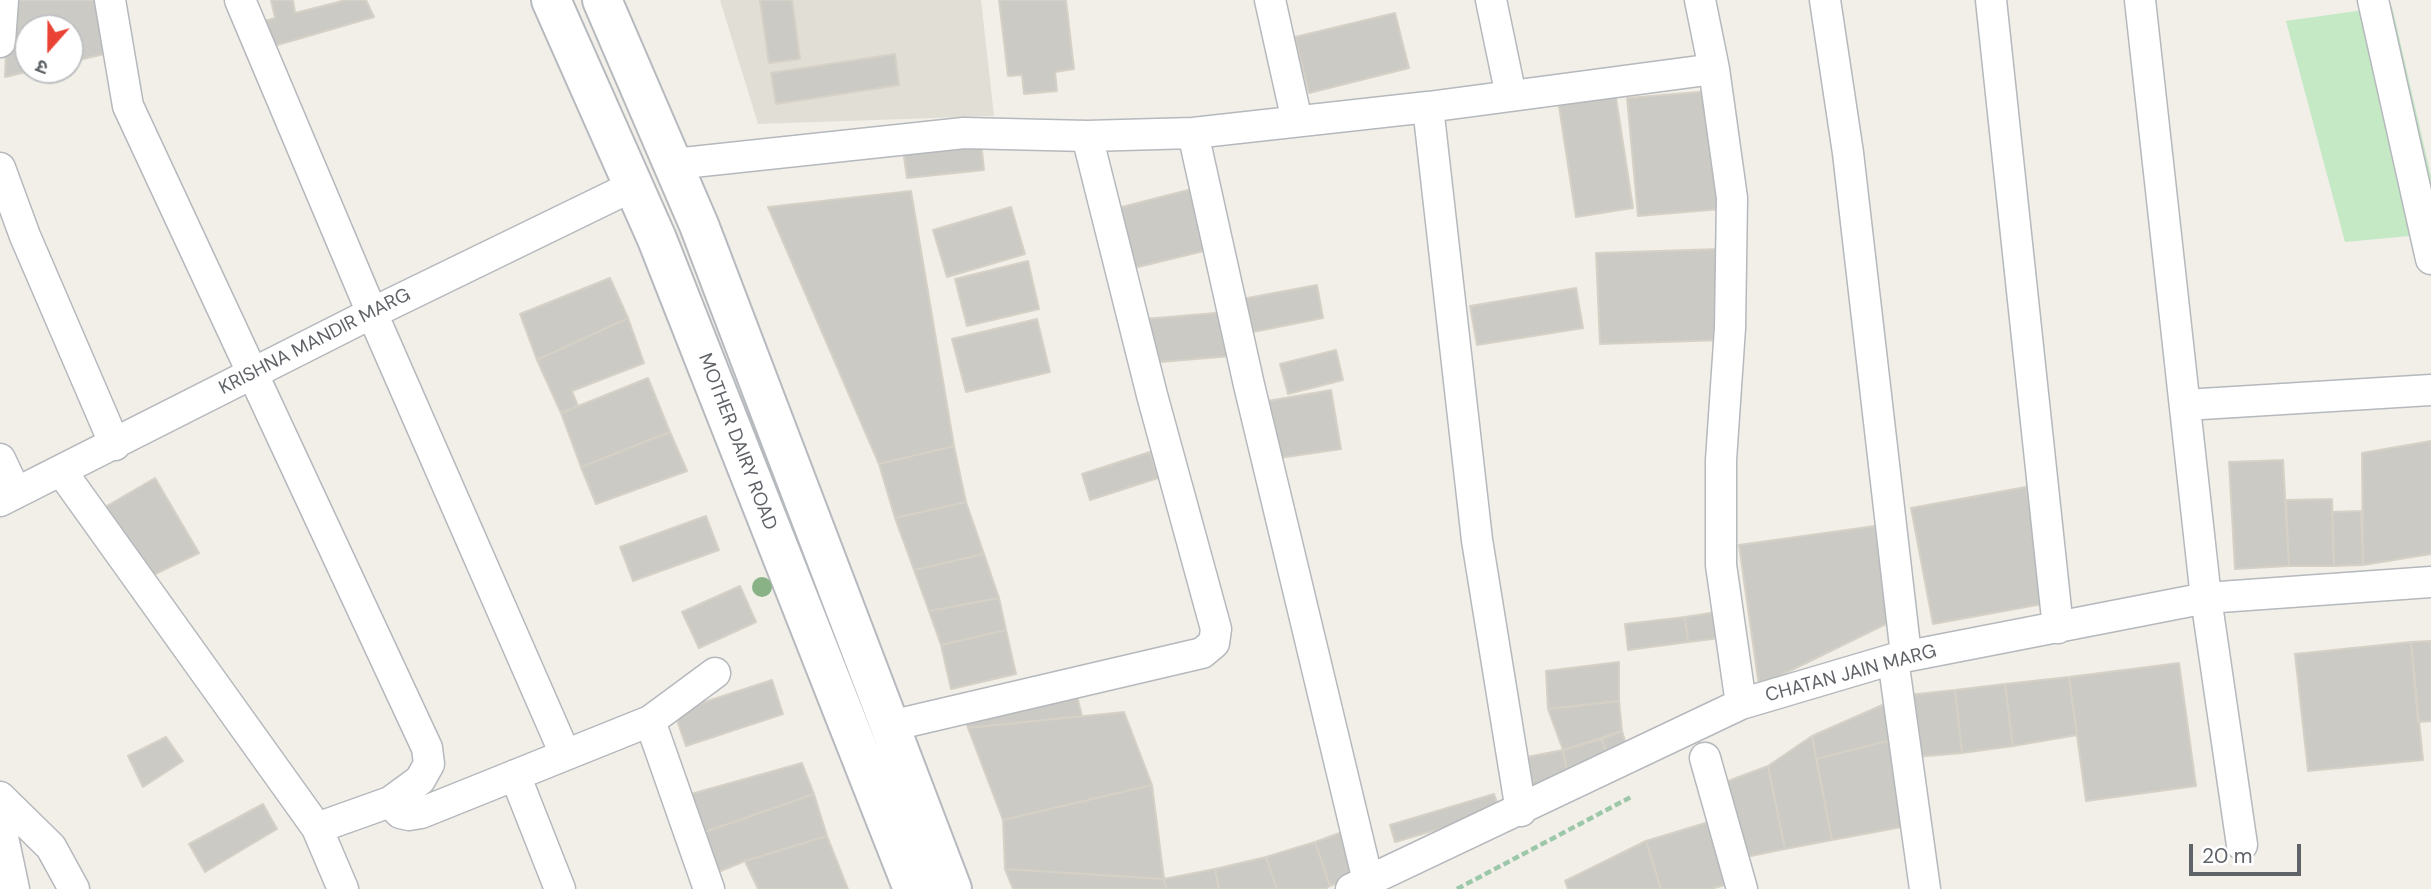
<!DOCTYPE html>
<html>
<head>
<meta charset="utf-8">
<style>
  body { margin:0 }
  #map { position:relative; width:2431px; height:889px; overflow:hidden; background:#f1efe8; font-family:"DM Sans","Noto Sans Devanagari",sans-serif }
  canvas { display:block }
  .north { position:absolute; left:14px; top:14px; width:70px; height:70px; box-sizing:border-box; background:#fff; border:2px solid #bfc1c3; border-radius:50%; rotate:201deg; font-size:19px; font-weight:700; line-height:28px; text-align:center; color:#5f6368 }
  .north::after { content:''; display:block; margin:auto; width:24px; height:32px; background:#ea4335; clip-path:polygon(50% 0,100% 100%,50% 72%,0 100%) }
  .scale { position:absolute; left:2189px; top:844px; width:112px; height:32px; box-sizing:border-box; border:4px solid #5f6368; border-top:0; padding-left:9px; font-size:21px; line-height:24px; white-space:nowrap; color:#5f6368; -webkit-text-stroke:5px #fff; paint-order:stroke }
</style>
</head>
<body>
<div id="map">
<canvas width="2431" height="889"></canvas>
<div class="north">उ</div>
<div class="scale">20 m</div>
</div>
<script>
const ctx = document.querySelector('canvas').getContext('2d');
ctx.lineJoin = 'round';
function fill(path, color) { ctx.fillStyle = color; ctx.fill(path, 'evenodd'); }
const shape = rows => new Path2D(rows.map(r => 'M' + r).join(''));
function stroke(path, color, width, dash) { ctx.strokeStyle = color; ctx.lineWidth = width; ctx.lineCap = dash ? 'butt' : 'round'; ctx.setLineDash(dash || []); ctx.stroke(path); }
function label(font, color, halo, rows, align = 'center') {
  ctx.font = font + ' "DM Sans",sans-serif'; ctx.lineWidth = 5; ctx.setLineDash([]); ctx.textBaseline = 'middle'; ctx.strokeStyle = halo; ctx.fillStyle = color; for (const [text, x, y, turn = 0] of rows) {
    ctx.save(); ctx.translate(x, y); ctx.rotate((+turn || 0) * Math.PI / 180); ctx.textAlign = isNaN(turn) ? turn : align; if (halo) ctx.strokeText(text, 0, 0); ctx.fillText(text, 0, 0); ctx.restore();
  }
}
fill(shape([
  [720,0,981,0,994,116,758,124]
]), '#e1ded6');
fill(shape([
  [2392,6,2431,176,2431,234,2345,242,2286,21]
]), '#c5e8c5');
const building = shape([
  [8,0,105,0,113,52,70,62,70,28,28,28,28,70,35,70,5,77,8,0],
  [271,0,293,0,295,13,346,0,366,0,374,17,267,48,257,23,275,18,271,0],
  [760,0,792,0,800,59,769,63,760,0],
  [999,0,1066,0,1074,69,1055,72,1057,91,1024,94,1022,75,1008,76,999,0],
  [1395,13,1409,68,1309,93,1295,37,1395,13],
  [895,54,899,85,776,104,771,73,895,54],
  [1615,91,1633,208,1576,217,1558,100,1615,91],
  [1711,91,1721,209,1638,216,1627,98,1711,91],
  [981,142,984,170,907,178,903,150,981,142],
  [1196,188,1212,249,1134,268,1118,208,1196,188],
  [911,191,954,446,879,464,768,207,911,191],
  [1011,207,1025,254,947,277,933,230,1011,207],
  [1721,249,1724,340,1600,344,1596,253,1721,249],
  [1028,261,1039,309,967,326,955,279,1028,261],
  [610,278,628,318,537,360,520,314,610,278],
  [1317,285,1323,318,1248,333,1242,299,1317,285],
  [1576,288,1583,328,1477,345,1470,306,1576,288],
  [1228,312,1232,356,1148,363,1144,319,1228,312],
  [628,318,644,363,572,391,578,406,561,413,537,360,628,318],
  [1037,319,1050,372,966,392,952,339,1037,319],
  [1336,350,1343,380,1288,394,1280,364,1336,350],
  [648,378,670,432,581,467,561,413,648,378],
  [1331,390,1341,449,1272,459,1262,402,1331,390],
  [670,432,687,471,596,504,581,467,670,432],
  [2431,441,2431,554,2363,565,2362,453,2431,441],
  [954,446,966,502,895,518,879,464,954,446],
  [1150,452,1158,478,1090,500,1082,474,1150,452],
  [2283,460,2289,566,2235,569,2229,462,2283,460],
  [155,478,199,553,153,575,100,510,155,478],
  [2026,487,2048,603,1933,624,1911,508,2026,487],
  [2332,499,2334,566,2289,566,2286,500,2332,499],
  [966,502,984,554,914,570,895,518,966,502],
  [2361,511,2363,565,2334,566,2332,512,2361,511],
  [706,516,719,550,633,581,620,547,706,516],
  [1875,526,1888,623,1759,686,1739,545,1875,526],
  [984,554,999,598,929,611,914,570,984,554],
  [740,586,756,622,699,648,682,612,740,586],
  [999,598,1006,630,941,645,929,611,999,598],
  [1717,612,1721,638,1688,642,1685,617,1717,612],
  [1685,617,1688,642,1628,650,1625,624,1685,617],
  [1006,630,1016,674,951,689,941,645,1006,630],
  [2431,641,2431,721,2418,722,2411,642,2431,641],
  [2411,642,2423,760,2308,771,2295,654,2411,642],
  [1619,662,1619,701,1548,709,1546,671,1619,662],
  [2179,663,2196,786,2086,801,2069,677,2179,663],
  [2069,677,2077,735,2013,746,2005,684,2069,677],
  [772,680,783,714,686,746,674,712,772,680],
  [2005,684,2013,746,1962,753,1955,690,2005,684],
  [1075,688,1082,716,968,728,964,716,1075,688],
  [1955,690,1962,753,1915,757,1908,695,1955,690],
  [1619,701,1622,731,1563,750,1548,709,1619,701],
  [1887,703,1891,740,1816,759,1812,736,1887,703],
  [1124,712,1152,785,1003,820,968,728,1124,712],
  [1622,731,1628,751,1609,762,1602,739,1622,731],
  [1812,736,1832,840,1785,849,1768,766,1812,736],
  [166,737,183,761,143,787,128,756,166,737],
  [1602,739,1609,762,1569,781,1563,750,1602,739],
  [1891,740,1907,826,1832,840,1816,759,1891,740],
  [1563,750,1569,781,1533,789,1527,757,1563,750],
  [802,763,814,794,699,834,691,794,802,763],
  [1768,766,1785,849,1746,857,1728,781,1768,766],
  [1152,785,1164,879,1005,869,1003,820,1152,785],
  [814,794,827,836,745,861,711,875,699,834,814,794],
  [1494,794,1500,811,1395,842,1390,825,1494,794],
  [263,804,277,829,205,872,189,844,263,804],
  [1712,821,1732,883,1711,889,1661,889,1646,841,1712,821],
  [1348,830,1359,874,1330,886,1315,842,1348,830],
  [827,836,848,889,758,889,745,861,827,836],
  [1646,841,1661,889,1568,889,1565,881,1646,841],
  [1315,842,1330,886,1325,889,1277,889,1266,857,1315,842],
  [1266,857,1277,889,1219,889,1215,869,1266,857],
  [1005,869,1164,879,1166,889,1013,889,1005,869],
  [1215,869,1219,889,1166,889,1164,879,1215,869]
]);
fill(building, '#cccac5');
stroke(building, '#d6d1c6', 2);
const minor = shape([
  [110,0,128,106,427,748,429,764,420,780,390,802,317,828],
  [240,0,372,313,565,754],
  [1270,0,1297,121],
  [1491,0,1511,96,1428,107,1477,540,1521,811],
  [1700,0,1714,69,1732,198,1730,328,1721,460,1721,565,1741,704],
  [1825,0,1848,153,1906,655],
  [1991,0,2058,628],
  [2140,0,2206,598,2242,845],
  [2373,0,2431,259],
  [0,42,3,0],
  [1511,96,1714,69],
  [1193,133,1249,385,1368,881],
  [674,164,964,133,1087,136,1193,133,1428,107],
  [0,168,25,236,115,445],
  [2185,405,2431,390],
  [0,459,16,493],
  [62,472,317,828,343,889],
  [0,501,372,313,631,187],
  [1893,659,1925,889],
  [650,721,709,889],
  [890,726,1202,653,1214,643,1216,629,1152,395,1087,136],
  [1705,758,1742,889],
  [515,775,560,889],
  [0,797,51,847,74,889],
  [390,802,400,813,409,815,421,813,650,721,715,673],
  [0,823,14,889],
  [1351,889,1741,704,1893,659,2206,598,2431,582]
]);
const secondary = shape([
  [551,0,657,239,913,889],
  [602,0,699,225,952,889]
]);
stroke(minor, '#b5b8bc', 33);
stroke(secondary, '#b6babf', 42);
stroke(shape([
  [1457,889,1631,797]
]), '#9cc7a9', 4.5, [7, 3.5]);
stroke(minor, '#fff', 30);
stroke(secondary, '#fff', 38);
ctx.fillStyle = '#89b387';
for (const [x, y] of [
  [762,587]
]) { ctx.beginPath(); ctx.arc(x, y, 10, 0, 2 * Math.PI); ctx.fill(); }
label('19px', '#5f6368', '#fff', [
  ["KRISHNA MANDIR MARG",315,342,-27],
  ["MOTHER DAIRY ROAD",737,442,69],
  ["CHATAN JAIN MARG",1851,674,-15]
]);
</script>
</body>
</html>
